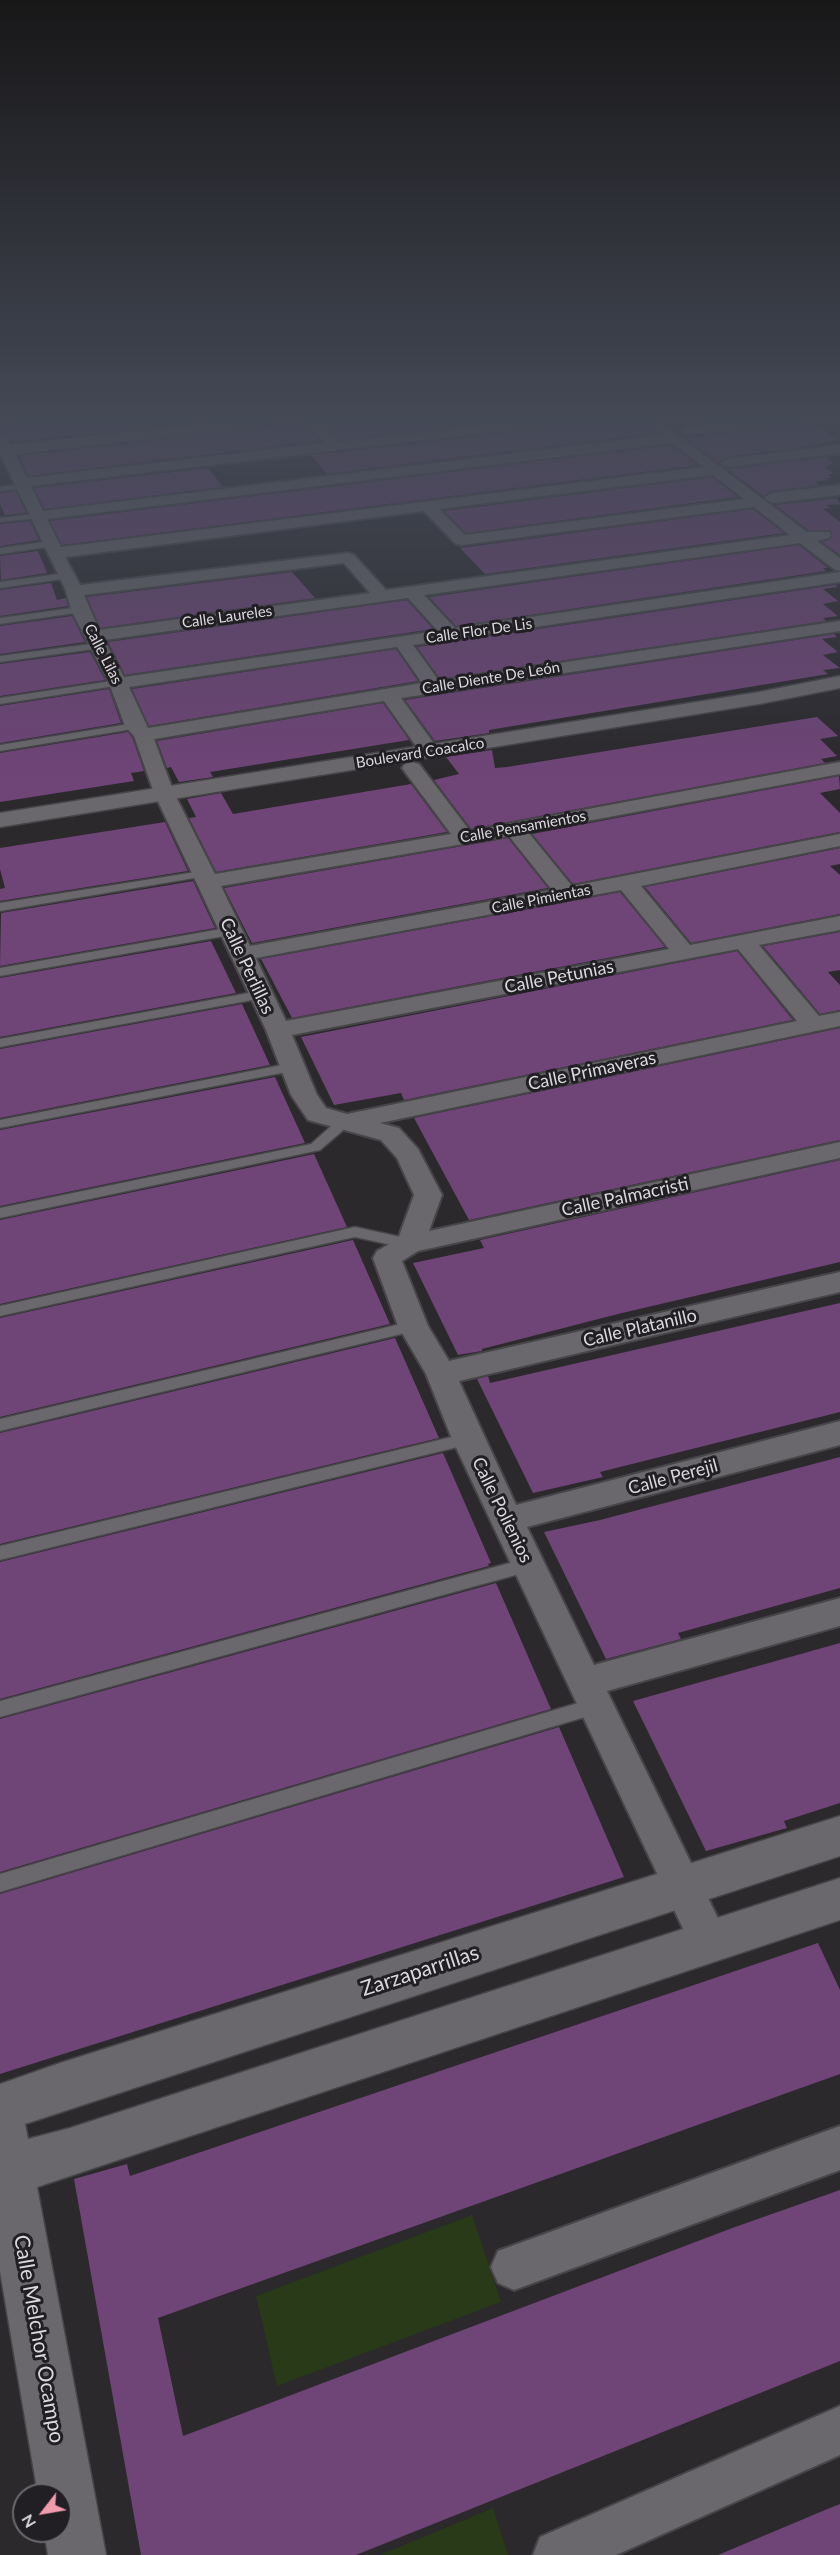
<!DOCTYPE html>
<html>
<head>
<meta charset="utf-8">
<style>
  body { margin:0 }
  #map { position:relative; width:840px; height:2555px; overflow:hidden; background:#2b292c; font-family:Lato,sans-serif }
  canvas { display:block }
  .north { position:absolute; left:12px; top:2483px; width:60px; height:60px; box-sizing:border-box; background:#211f23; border:2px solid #6b696d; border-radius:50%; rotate:239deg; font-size:16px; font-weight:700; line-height:24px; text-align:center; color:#d9d8db }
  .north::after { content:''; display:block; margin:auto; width:21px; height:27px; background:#f29aae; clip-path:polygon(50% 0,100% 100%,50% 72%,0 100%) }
</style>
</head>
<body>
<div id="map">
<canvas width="840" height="2555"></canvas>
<div class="north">N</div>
</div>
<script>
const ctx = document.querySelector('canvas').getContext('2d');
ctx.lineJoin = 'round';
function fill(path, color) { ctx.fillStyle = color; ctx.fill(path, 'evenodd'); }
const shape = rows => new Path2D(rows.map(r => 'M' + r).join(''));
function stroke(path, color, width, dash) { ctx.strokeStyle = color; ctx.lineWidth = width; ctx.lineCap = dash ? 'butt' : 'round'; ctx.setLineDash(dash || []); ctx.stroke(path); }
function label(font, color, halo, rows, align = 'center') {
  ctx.font = font + ' Lato,sans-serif'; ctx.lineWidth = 6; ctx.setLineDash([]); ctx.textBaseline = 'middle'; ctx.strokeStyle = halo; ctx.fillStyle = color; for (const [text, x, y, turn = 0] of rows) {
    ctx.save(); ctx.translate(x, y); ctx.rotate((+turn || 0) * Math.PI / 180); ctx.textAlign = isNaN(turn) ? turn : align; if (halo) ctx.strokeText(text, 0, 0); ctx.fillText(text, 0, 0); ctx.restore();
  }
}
fill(shape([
  [472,2215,501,2302,277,2386,256,2296],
  [493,2508,508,2555,380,2555]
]), '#283a17');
fill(shape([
  [11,422,202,422,12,442,8,436,0,432,0,423],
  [302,422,319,441,28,476,19,456],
  [321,422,496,422,339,440],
  [553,422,656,422,651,426,658,433,327,474,311,455,544,428],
  [783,422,814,422,837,440,810,446,727,457,718,463,680,434,686,437,774,428],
  [671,445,698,465,62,545,50,521],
  [825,457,834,463,825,467,834,474,828,474,831,478,825,478,828,480,815,482,820,485,772,491,763,496,727,469],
  [208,468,223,487,44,509,34,488],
  [712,477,738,497,466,533,444,511],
  [16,491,26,513,5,515,0,504,0,493],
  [837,498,840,504,826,505,830,508,823,509,840,522,840,555,822,542,831,539,831,531,808,530,775,505],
  [753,509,784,533,485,574,460,548],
  [30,521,39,540,0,546,0,524],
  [799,545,828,568,823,568,826,571,456,626,429,597],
  [38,551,47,573,1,580,0,556],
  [292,572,315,598,100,628,87,597],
  [51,583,57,600,66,598,68,606,0,616,0,590],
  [835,585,838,587,823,589,838,601,823,604,838,616,823,618,826,621,440,679,417,647],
  [407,600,433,629,125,675,108,642],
  [72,616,85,642,0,654,0,626],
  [834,634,837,637,822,639,838,652,823,655,840,668,823,670,828,674,489,730,489,733,435,741,405,700],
  [396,649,418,681,149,726,132,689],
  [90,652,105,680,0,696,0,664],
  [109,689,121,723,0,743,0,706],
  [383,703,409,740,210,772,213,777,179,782,171,767,167,768,157,741],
  [817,717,838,736,820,739,837,756,821,759,825,763,471,829,434,780,459,774,446,757,492,750,495,768,507,767],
  [128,732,132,737,144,771,131,773,134,781,0,802,0,753],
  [839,776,840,789,820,793,840,813,840,832,573,884,532,834],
  [411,784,447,832,216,872,189,818,196,817,187,799,221,793,233,814],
  [165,822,188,871,0,901,0,889,5,888,0,869,0,848],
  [508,838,548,888,252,943,224,888],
  [840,848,840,864,830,866,840,875,840,914,691,943,645,887],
  [193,881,215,928,0,966,1,913],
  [620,892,665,947,292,1018,261,959],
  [840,932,840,970,828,972,840,985,840,1010,820,1014,763,946],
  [211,941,236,993,0,1037,0,978],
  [737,951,793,1020,404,1100,401,1093,334,1105,301,1037],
  [242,1004,270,1065,0,1118,0,1049],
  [840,1028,840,1140,469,1220,414,1118],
  [275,1077,305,1143,0,1206,0,1130],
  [314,1154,347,1227,0,1304,0,1220],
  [840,1160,840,1262,618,1314,482,1349,482,1351,458,1355,413,1263,484,1248,480,1240],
  [353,1240,390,1324,0,1417,0,1318],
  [840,1303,840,1412,600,1472,603,1477,533,1493,477,1379,488,1376,490,1383],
  [395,1338,439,1438,0,1544,0,1433],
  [443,1453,491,1563,488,1564,489,1566,0,1699,0,1562],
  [840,1457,840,1588,678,1633,681,1639,606,1659,544,1532,600,1520],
  [496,1583,551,1709,0,1872,0,1719],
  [840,1643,840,1803,784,1821,787,1828,706,1851,633,1701],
  [559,1727,624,1877,0,2074,0,1894],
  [818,1943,840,1990,840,2074,158,2318,183,2436,735,2227,840,2190,840,2361,356,2555,141,2555,74,2179,127,2164,130,2176],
  [840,2504,840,2555,718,2555,825,2510]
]), '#6f4477');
const service = shape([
  [23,484,26,484,26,488,0,491,0,487,23,484],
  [36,514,40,516,39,518,0,522,0,518,36,514],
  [51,541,55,544,54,546,0,554,0,548,51,541],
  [66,573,70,576,69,578,0,588,0,582,66,573],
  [80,607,83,608,83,612,0,624,0,618,80,607],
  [98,643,101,644,101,648,0,662,0,656,98,643],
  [118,680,121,681,121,685,0,704,0,698,118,680],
  [135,723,139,724,139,728,0,751,0,745,135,723],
  [202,871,206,872,206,876,0,911,0,903,202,871],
  [232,927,236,928,236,934,0,976,0,968,232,927],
  [259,991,265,995,263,998,0,1047,0,1039,259,991],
  [292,1063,299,1067,297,1070,0,1128,0,1120,292,1063],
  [343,1119,348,1120,350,1123,348,1126,320,1150,0,1218,0,1208,311,1144,338,1120,343,1119],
  [355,1227,410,1239,417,1244,410,1249,355,1237,0,1316,0,1306,355,1227],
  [413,1321,418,1322,421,1326,418,1330,0,1431,0,1419,413,1321],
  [468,1433,474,1435,476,1439,474,1443,0,1560,0,1546,468,1433],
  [528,1558,534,1560,537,1565,534,1570,0,1717,0,1701,528,1558],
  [595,1698,602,1700,604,1706,602,1712,595,1714,0,1892,0,1874,595,1698]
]);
const minor = shape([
  [304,422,318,422,338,442,512,422,551,422,544,426,31,486,43,511,663,435,653,426,660,422,807,532,829,532,831,535,829,538,817,541,840,558,840,571,834,569,800,543,424,595,455,628,840,572,840,582,413,645,439,681,840,621,840,631,401,698,440,752,437,756,423,756,384,701,154,739,174,793,215,874,451,834,402,768,405,764,412,762,419,764,470,831,840,762,840,774,528,832,572,886,840,834,840,846,641,886,690,945,840,916,840,930,759,945,819,1016,840,1012,840,1026,380,1123,399,1128,418,1149,442,1195,429,1231,840,1142,840,1158,418,1251,402,1261,428,1326,449,1361,840,1272,840,1292,459,1381,516,1505,840,1421,840,1445,527,1527,594,1665,840,1598,840,1626,607,1691,729,1941,723,1954,709,1960,695,1954,452,1439,426,1374,398,1326,373,1258,377,1251,398,1239,414,1195,397,1158,381,1140,308,1120,291,1095,266,1030,154,793,134,736,125,726,109,683,71,610,66,591,0,453,0,434,7,438,27,478,324,443,304,422],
  [672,443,704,467,61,547,47,519,672,443],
  [713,475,744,499,465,535,439,509,713,475],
  [754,507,790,535,386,590,354,555,348,553,80,585,65,557,424,511,455,543,461,545,754,507],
  [344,563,370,593,99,630,84,595,344,563],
  [408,598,438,631,124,677,104,640,408,598],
  [397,647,422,683,148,728,129,687,397,647],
  [509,836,552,890,250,946,221,886,509,836],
  [621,890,669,949,286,1021,256,958,621,890],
  [738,949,797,1021,347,1114,326,1108,317,1095,292,1035,738,949],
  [737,422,781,422,774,426,686,435,679,431,686,427,737,422],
  [840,445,840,453,727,467,720,463,727,459,840,445],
  [840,485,840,495,772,503,764,498,772,493,840,485],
  [840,2126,840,2170,514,2290,498,2283,491,2267,498,2251,840,2126],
  [840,2406,840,2455,616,2555,533,2555,540,2537,840,2406]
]);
const tertiary = shape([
  [219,422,266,422,258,427,0,456,0,446,219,422],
  [840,1816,840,1856,25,2124,28,2139,70,2128,840,1878,840,1920,37,2187,106,2555,48,2555,44,2531,60,2531,60,2495,38,2495,0,2271,0,2084,60,2063,840,1816]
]);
const secondary = shape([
  [840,676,840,688,759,704,0,827,0,813,759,692,840,676]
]);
stroke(service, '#464548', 3);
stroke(minor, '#464548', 4);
stroke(tertiary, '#464548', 3);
stroke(secondary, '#464548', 3);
fill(service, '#6a686c');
fill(minor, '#6a686c');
fill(tertiary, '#6a686c');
fill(secondary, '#6a686c');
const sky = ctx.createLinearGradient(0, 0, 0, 779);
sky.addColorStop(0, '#181718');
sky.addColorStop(0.54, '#444956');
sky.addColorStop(1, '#44495600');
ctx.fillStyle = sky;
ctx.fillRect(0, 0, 840, 779);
label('15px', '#d9d8db', '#211f23', [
  ["Calle Laureles",227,617,-8],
  ["Calle Flor De Lis",479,631,-8],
  ["Calle Lilas",103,654,63],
  ["Calle Diente De León",491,678,-9],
  ["Boulevard Coacalco",420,753,-9],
  ["Calle Pensamientos",523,827,-10],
  ["Calle Pimientas",541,899,-11]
]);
label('18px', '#d9d8db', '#211f23', [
  ["Calle Perlillas",247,966,65],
  ["Calle Petunias",559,977,-11],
  ["Calle Primaveras",592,1071,-12],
  ["Calle Palmacristi",625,1197,-12],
  ["Calle Platanillo",640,1328,-13],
  ["Calle Perejil",673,1477,-15],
  ["Calle Polienios",502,1510,64]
]);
label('21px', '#d9d8db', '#211f23', [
  ["Zarzaparrillas",420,1971,-18],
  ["Calle Melchor Ocampo",39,2339,80]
]);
</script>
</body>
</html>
